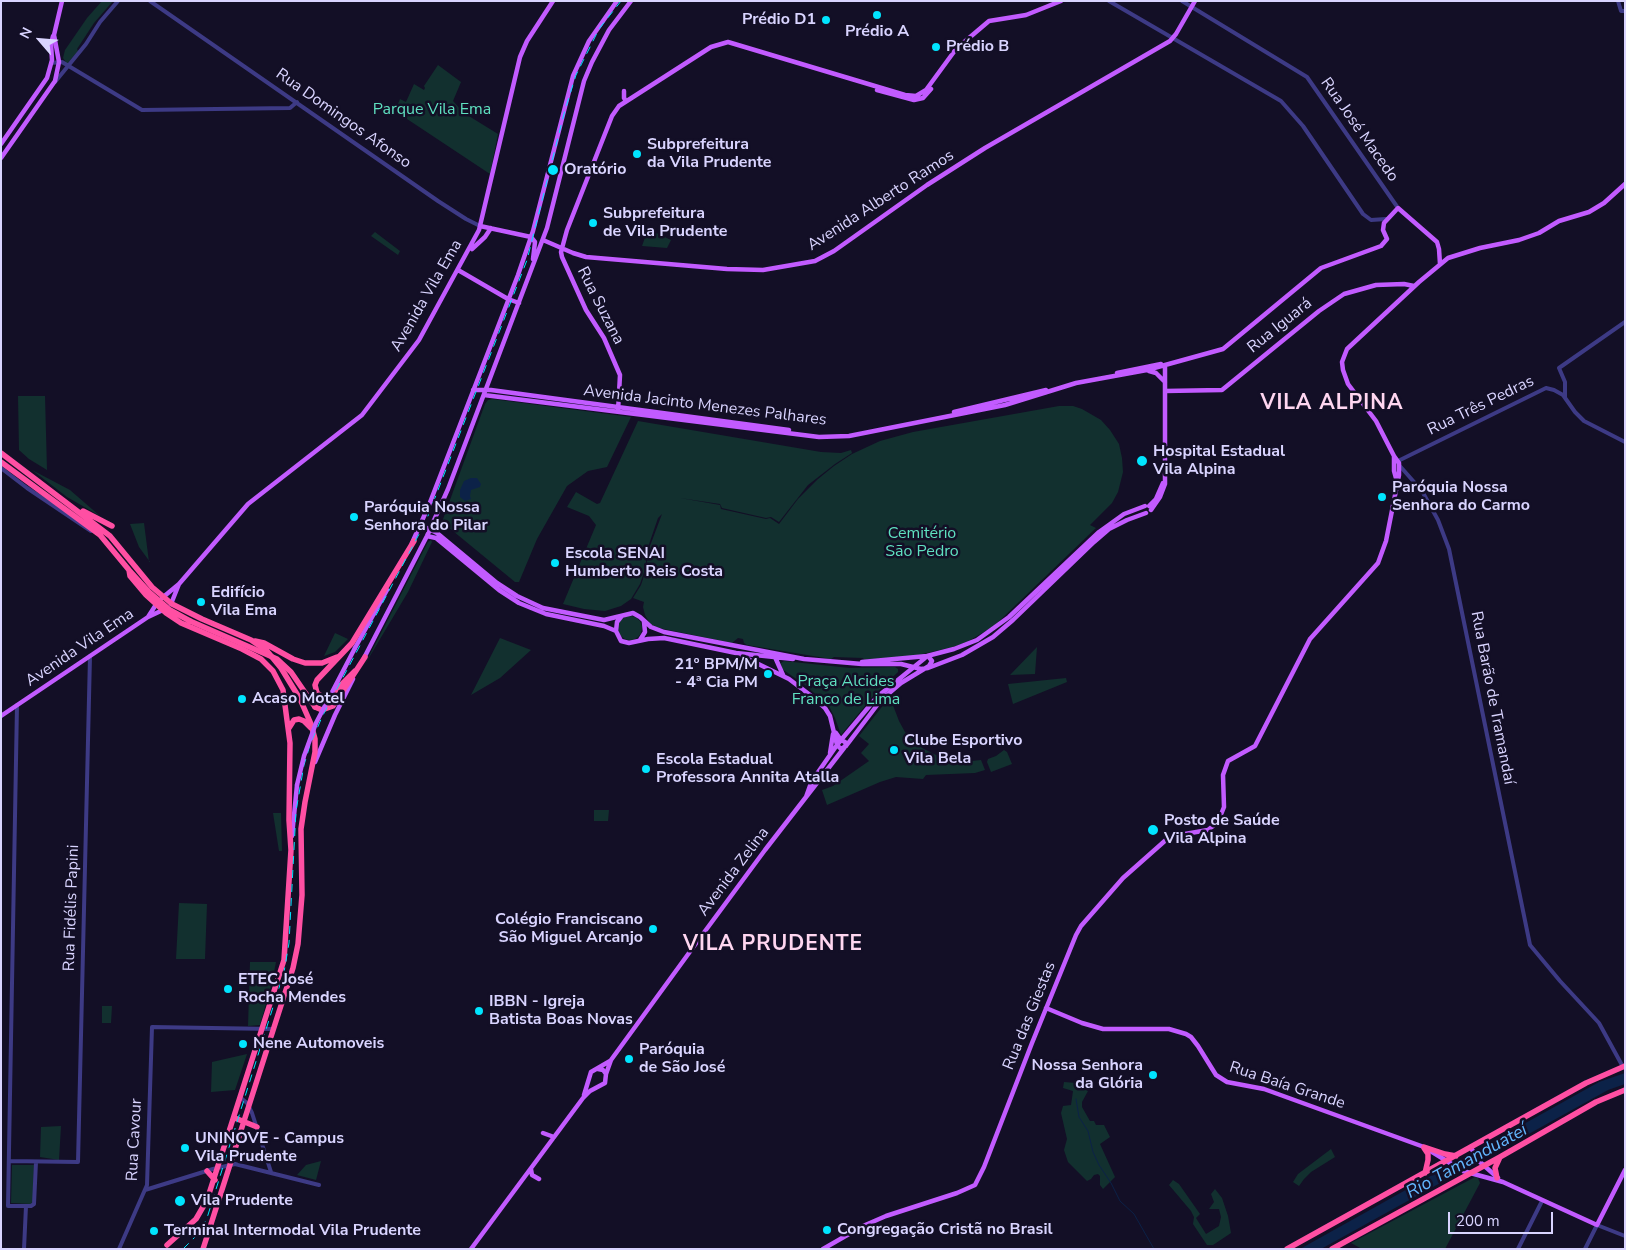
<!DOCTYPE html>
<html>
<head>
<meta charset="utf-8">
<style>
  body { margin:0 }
  #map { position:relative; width:1626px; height:1250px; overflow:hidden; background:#130f26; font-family:"Nunito Sans",sans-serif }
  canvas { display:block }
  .frame { position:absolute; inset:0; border:2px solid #d9d4ff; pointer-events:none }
  .north { position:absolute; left:15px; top:15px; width:50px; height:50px; -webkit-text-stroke:4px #130f26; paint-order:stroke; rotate:297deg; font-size:14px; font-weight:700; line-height:20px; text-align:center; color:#d9d4ff }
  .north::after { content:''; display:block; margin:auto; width:18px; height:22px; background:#d9d4ff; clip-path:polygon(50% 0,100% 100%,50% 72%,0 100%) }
  .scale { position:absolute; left:1448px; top:1212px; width:105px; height:22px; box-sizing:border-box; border:2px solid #d9d4ff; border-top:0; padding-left:6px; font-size:15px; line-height:18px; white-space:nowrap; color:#d9d4ff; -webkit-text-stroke:4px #130f26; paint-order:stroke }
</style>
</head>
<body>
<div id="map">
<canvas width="1626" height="1250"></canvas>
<div class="frame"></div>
<div class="north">N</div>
<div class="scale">200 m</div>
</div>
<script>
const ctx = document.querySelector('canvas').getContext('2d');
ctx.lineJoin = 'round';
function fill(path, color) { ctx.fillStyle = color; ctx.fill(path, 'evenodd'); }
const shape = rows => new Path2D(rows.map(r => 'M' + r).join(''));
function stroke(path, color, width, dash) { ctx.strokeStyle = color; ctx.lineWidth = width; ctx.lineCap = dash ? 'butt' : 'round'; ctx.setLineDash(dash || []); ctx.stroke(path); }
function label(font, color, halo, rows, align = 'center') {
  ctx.font = font + ' "Nunito Sans",sans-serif'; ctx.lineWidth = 5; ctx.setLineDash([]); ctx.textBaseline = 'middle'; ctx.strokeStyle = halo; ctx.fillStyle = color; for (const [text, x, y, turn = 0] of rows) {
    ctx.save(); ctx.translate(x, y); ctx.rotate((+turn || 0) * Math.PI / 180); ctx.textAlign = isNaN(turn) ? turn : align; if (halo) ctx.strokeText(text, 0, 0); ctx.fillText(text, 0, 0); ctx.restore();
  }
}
fill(shape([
  [102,1,113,1,94,23,77,49,78,51,67,64,63,58,65,50,87,18],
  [438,65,461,82,453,101,464,113,498,134,490,174,395,111,400,99,406,102,414,84,424,90,425,88,424,86],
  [648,229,671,240,667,248,642,246],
  [375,232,400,251,398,255,371,236],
  [18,396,45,396,47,470,29,459,19,450],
  [492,399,631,417,607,467,588,471,567,486,537,539,519,582,515,582,442,522,485,404,488,400],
  [1059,406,1073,406,1082,409,1101,420,1110,430,1119,444,1122,458,1123,472,1118,492,1112,503,1090,525,1096,528,994,626,967,642,953,647,909,657,864,660,863,658,834,657,831,659,747,645,744,643,743,639,738,638,732,643,654,627,649,622,645,615,643,607,644,602,633,598,641,585,647,567,647,554,662,514,658,518,646,553,646,566,640,584,631,599,621,606,605,611,584,609,563,604,596,525,589,516,567,507,576,492,597,504,600,503,638,421,821,452,841,453,851,450,852,453,835,464,808,485,779,522,771,517,766,518,722,508,720,504,680,498,720,505,721,509,766,519,770,518,779,524,798,499,818,479,834,466,852,454,880,441,913,432],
  [32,470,70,490,100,516,67,497],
  [144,523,149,562,150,562,139,547,130,524],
  [431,540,432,542,408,592,364,666,428,542],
  '618 628a12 12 0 1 1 24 0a12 12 0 1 1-24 0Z',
  [335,633,348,639,335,652,324,656],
  [500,638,531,650,500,678,471,695],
  [1037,647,1035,674,1010,675],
  [784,661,850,668,895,667,898,669,898,672,874,695,841,735,835,718,829,706,805,685,782,669,781,663],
  [1066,678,1067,682,1013,704,1008,684],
  [888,699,891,700,899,721,905,732,922,748,946,760,962,762,981,760,985,770,975,773,926,775,923,779,896,777,880,782,827,805,822,790,833,786,869,761,861,753,869,744,859,736],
  [1004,750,1007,752,1012,764,991,772,987,762,988,759,996,756],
  [594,810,609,810,608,821,594,821],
  [273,813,281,813,282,851,279,851],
  [179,903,207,904,205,959,176,959],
  [250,962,276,962,272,982,260,1025,248,1026],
  [102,1006,112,1006,111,1023,102,1023],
  [247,1054,235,1090,211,1092,212,1062],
  [1064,1082,1076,1083,1088,1091,1082,1102,1082,1107,1090,1121,1094,1121,1096,1125,1104,1125,1110,1137,1100,1144,1115,1177,1103,1189,1100,1185,1100,1176,1098,1174,1094,1175,1091,1179,1087,1181,1068,1162,1064,1150,1067,1139,1061,1113,1063,1106,1071,1105,1073,1091,1063,1088],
  [61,1126,59,1160,40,1157,41,1127],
  [1331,1149,1335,1157,1311,1172,1304,1179,1299,1186,1293,1182,1298,1174],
  [321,1161,316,1180,297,1175,306,1165],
  [12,1165,34,1165,33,1201,31,1204,11,1203],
  [1475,1177,1478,1178,1480,1183,1445,1249,1362,1249,1351,1243],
  [1173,1180,1179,1184,1200,1214,1196,1218,1206,1234,1219,1226,1221,1217,1219,1209,1209,1209,1214,1202,1211,1194,1215,1189,1222,1198,1228,1216,1231,1233,1213,1245,1207,1245,1193,1224,1194,1217,1191,1211,1169,1185]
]), '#12302f');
fill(shape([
  [471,478,477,478,481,484,480,487,471,490,470,496,471,499,465,501,460,497,460,490,464,481],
  [1625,1073,1625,1084,1608,1090,1590,1100,1321,1249,1300,1249,1599,1082]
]), '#0c2248');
stroke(shape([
  [1076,1099,1079,1117,1088,1131,1093,1152,1099,1165,1111,1183,1120,1201,1134,1214,1154,1249]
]), '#0c2248', 1);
stroke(shape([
  [150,1,438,201,466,219,480,226],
  [1109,1,1281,101,1303,126,1363,214,1371,220,1386,219],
  [1182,1,1307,77,1398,208],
  [1618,1,1621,11,1625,11],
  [51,63,62,62,142,110,290,108,297,102],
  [55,82,86,44,100,22,118,1],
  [1565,398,1565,382,1559,368,1625,322],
  [1396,462,1546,388,1554,390,1563,395,1575,412,1584,421,1625,442],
  [1399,465,1422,491,1438,520,1449,549,1530,945,1560,981,1599,1023,1623,1067],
  [1,468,27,488,91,531],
  [17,705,8,1206,31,1206,34,1204,36,1162],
  [241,1098,247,1103,252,1113,271,1172],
  [9,1161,78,1162,90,656],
  [145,1190,213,1169,235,1164,319,1185],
  [24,1249,26,1206],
  [119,1249,147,1185,152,1027,273,1029],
  [1518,1249,1542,1201],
  [1585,1249,1597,1225,1625,1236]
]), '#3d3a85', 4);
stroke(shape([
  [877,90,914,100,923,98,931,89],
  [624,91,624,98,626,101],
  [1,144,47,78,52,60,51,44,53,36],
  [1,158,55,81,59,62,54,35,62,1],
  [480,226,531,237,535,242,533,259],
  [543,240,573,253,586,257,727,269,763,270,815,261,834,251,927,185,985,148,1170,41,1176,34,1195,1],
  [472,249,485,237,491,228],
  [458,270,508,299,519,303],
  [1149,371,1156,373,1165,382],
  [1117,373,1161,364],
  [473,390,491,390,789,430],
  [1165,391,1222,390,1319,311,1344,294,1376,285,1404,284,1414,286],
  [484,395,819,437,849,436,1005,405,1076,383,1147,370,1223,349,1321,268,1381,246,1387,239,1383,230,1384,223,1398,208,1437,242,1439,249,1440,264],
  [618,412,620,375,604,338,586,310,562,257,561,252,567,230,612,116,619,106,711,47,728,42,905,95,916,96,926,90,956,49,989,21,1026,15,1061,1],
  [954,412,1046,390],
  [1394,456,1394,471,1397,482],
  [1149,506,1156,499,1163,483],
  [1151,510,1160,497,1165,484,1165,365],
  [420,528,427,528,437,533,497,583,517,596,543,608,604,620,633,613,640,617,651,627,664,632,804,659,862,664,901,664,921,669,928,668,962,655,993,637,1013,620,1094,542,1109,529,1127,520,1146,513],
  [427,536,436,538,499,590,519,603,546,614,604,626,616,631],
  [412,543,429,505,518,275,533,231,573,76,589,41,617,1],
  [162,598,179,584,248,504,362,415,419,340,479,230,520,57,527,41,553,1],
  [171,604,179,584],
  [148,617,157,603],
  [621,617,617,622,616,631,621,641,629,643,648,639,664,638,736,653,793,659],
  [640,640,645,632,644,622],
  [355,648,387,590],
  [742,656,789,679,814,698,825,708,830,716,837,745],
  [775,657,783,675],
  [364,658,427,536,448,489,547,228,584,81,592,62,609,30,631,1],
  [862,662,927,656,954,649,977,640,1009,617,1099,532,1124,514,1145,506],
  [1,716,148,617,165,609],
  [836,733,841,740,877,697,925,658],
  [846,746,881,700,901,683,929,666,932,661,928,656],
  [830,753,833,734],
  [315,762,335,715,353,679],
  [806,797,811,783,814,778,837,745,841,740,845,742,846,746,841,749,837,745],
  [292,836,297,785],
  [1046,1008,1082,1023,1103,1029,1169,1029,1186,1034,1191,1037,1198,1046,1216,1075,1227,1082,1264,1089,1424,1147,1463,1171,1503,1182,1597,1225,1625,1170],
  [606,1074,611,1060,697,942,765,850,844,748],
  [584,1095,591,1072,610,1061],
  [543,1133,554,1137],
  [1471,1148,1480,1162,1498,1178],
  [531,1169,532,1175,539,1179],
  [471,1249,583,1098,590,1091,605,1083,606,1074,603,1070,598,1069],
  [823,1249,863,1226,886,1216,957,1193,975,1185,984,1167,1032,1043,1076,935,1081,926,1123,878,1167,839,1179,835,1208,830,1218,822,1224,807,1223,775,1228,761,1255,746,1310,639,1378,563,1386,541,1399,475,1399,463,1394,456,1376,421,1348,384,1343,370,1342,362,1347,349,1419,282,1448,258,1480,248,1519,240,1539,233,1559,221,1589,212,1604,203,1625,184]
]), '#c25bff', 4.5);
stroke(shape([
  [1,453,110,536,152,587,172,604,202,619,251,640,267,651,281,668,300,699,311,724,315,739,315,752,305,802,301,829,302,895,298,944,293,968,203,1249],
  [1,462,100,535,129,570,130,576,146,595,166,613,181,623,242,649,261,659,273,671,283,690,290,743,289,820,291,850,284,960,207,1200,196,1219,167,1245],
  [83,511,112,526],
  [129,570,149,592,170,610,190,621],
  [255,641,264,643,293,659,305,663,322,663,337,657],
  [355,671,330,696,323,697,317,693,315,685,317,680,352,643,414,541],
  [315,707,322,710,333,706,365,657],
  [289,728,294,720,299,719,304,721,311,728],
  [235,1118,257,1127],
  [1424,1147,1445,1154,1456,1156],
  [1424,1148,1428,1154,1428,1160,1425,1173],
  [207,1171,215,1180],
  [1497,1178,1495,1168,1500,1157],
  [1287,1249,1586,1083,1625,1066],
  [1332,1249,1500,1157,1596,1102,1625,1090]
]), '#ff4fa3', 5.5);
stroke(shape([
  [183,1249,200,1232,207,1218,284,972,289,943,296,811,304,765,310,745,322,717,426,521,527,260,565,110,576,75,599,29,621,1]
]), '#00e5ff', 1, [8, 6]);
stroke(shape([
  [297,785,304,756,316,723,355,648]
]), '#c25bff', 4.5);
stroke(shape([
  [190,621,277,659,291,672,315,707]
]), '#ff4fa3', 5.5);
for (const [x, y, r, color] of [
  [877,15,5,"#00e5ff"],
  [826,20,5,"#00e5ff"],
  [936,47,5,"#00e5ff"],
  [637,154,5,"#00e5ff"],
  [553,170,6,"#00e5ff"],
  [593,223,5,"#00e5ff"],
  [1142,461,6,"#00e5ff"],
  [1382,497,5,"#00e5ff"],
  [354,517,5,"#00e5ff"],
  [555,563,5,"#00e5ff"],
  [201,602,5,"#00e5ff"],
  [768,674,5,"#00e5ff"],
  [242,699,5,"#00e5ff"],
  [894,750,5,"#00e5ff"],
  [646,769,5,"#00e5ff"],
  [1153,830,6,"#00e5ff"],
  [653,929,5,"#00e5ff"],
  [228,989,5,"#00e5ff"],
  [479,1011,5,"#00e5ff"],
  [243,1044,5,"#00e5ff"],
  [629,1059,5,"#00e5ff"],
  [1153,1075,5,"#00e5ff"],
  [185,1148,5,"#00e5ff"],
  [180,1201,6,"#00e5ff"],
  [827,1230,5,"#00e5ff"],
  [154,1231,5,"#00e5ff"]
]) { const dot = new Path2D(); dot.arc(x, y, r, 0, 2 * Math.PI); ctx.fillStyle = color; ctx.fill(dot); stroke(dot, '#130f26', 2); }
label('bold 16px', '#d9d4ff', '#130f26', [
  ["Prédio D1",816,20,"right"],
  ["Prédio A",877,32,"center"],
  ["Prédio B",946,47],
  ["Subprefeitura",647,145],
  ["da Vila Prudente",647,163],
  ["Oratório",564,170],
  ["Subprefeitura",603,214],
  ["de Vila Prudente",603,232],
  ["Hospital Estadual",1153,452],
  ["Vila Alpina",1153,470],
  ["Paróquia Nossa",1392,488],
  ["Senhora do Carmo",1392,506],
  ["Paróquia Nossa",364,508],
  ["Senhora do Pilar",364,526],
  ["Escola SENAI",565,554],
  ["Humberto Reis Costa",565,572],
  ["Edifício",211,593],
  ["Vila Ema",211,611],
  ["21º BPM/M",758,665,"right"],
  ["- 4ª Cia PM",758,683,"right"],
  ["Acaso Motel",252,699],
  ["Clube Esportivo",904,741],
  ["Vila Bela",904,759],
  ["Escola Estadual",656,760],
  ["Professora Annita Atalla",656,778],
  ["Posto de Saúde",1164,821],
  ["Vila Alpina",1164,839],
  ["Colégio Franciscano",643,920,"right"],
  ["São Miguel Arcanjo",643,938,"right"],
  ["ETEC José",238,980],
  ["Rocha Mendes",238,998],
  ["IBBN - Igreja",489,1002],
  ["Batista Boas Novas",489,1020],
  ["Nene Automoveis",253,1044],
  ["Paróquia",639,1050],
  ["de São José",639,1068],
  ["Nossa Senhora",1143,1066,"right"],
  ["da Glória",1143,1084,"right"],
  ["UNINOVE - Campus",195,1139],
  ["Vila Prudente",195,1157],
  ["Vila Prudente",191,1201],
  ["Congregação Cristã no Brasil",837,1230],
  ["Terminal Intermodal Vila Prudente",164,1231]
], 'left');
label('16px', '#5fe0c0', '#130f26', [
  ["Parque Vila Ema",432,110],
  ["Cemitério",922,534],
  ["São Pedro",922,552],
  ["Praça Alcides",846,682],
  ["Franco de Lima",846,700]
]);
label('16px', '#d9d4ff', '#130f26', [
  ["Rua Domingos Afonso",343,119,35],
  ["Rua José Macedo",1359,130,55],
  ["Avenida Alberto Ramos",881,201,-33],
  ["Avenida Vila Ema",427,296,-60],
  ["Rua Suzana",600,306,63],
  ["Rua Iguará",1280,326,-39],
  ["Avenida Jacinto Menezes Palhares",705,406,7],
  ["Rua Três Pedras",1481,406,-26],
  ["Avenida Vila Ema",80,648,-34],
  ["Rua Barão de Tramandaí",1492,698,79],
  ["Avenida Zelina",734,872,-53],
  ["Rua Fidélis Papini",72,908,-88],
  ["Rua das Giestas",1030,1016,-68],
  ["Rua Baía Grande",1287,1086,18],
  ["Rua Cavour",135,1140,-87]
]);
label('italic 18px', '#62b6ff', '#130f26', [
  ["Rio Tamanduateí",1467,1162,-29]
]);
ctx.letterSpacing = '1px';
label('bold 21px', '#ffd6f0', '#130f26', [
  ["VILA ALPINA",1332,404],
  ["VILA PRUDENTE",773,945]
]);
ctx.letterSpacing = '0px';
</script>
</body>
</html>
